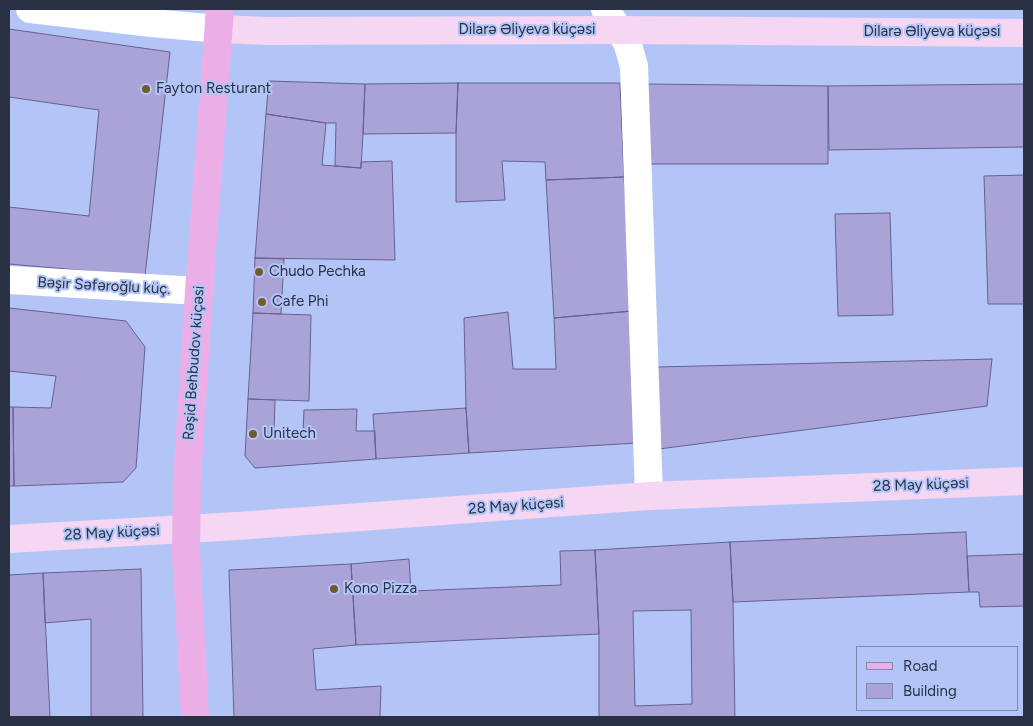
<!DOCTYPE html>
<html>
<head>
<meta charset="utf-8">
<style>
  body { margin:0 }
  #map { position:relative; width:1033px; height:726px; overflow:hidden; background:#b3c5f7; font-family:Figtree,sans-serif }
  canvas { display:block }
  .frame { position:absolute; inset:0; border:10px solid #2a3145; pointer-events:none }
  .legend { position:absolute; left:856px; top:646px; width:162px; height:65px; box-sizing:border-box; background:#b3c5f7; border:1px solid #7c8ab0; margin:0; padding:6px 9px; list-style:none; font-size:15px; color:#2a3145 }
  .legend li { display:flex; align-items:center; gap:10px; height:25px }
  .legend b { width:25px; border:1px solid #7c8ab0 }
</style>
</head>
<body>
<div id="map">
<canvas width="1033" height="726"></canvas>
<div class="frame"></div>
<ul class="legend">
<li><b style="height:6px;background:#ebaee6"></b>Road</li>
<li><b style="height:14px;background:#a9a3d7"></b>Building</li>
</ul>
</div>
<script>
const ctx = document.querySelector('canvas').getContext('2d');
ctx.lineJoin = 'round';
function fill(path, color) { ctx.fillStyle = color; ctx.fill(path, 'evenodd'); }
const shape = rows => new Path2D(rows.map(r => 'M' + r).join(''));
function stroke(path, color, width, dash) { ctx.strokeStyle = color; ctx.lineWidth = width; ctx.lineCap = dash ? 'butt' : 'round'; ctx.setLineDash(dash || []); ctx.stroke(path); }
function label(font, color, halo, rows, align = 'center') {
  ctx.font = font + ' Figtree,sans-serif'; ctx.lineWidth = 4; ctx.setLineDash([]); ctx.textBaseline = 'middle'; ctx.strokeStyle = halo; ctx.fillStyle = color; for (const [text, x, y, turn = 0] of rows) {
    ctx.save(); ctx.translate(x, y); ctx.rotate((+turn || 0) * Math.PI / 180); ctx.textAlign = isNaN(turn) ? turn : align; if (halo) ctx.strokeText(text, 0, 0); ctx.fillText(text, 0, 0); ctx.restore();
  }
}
const building = shape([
  [9,29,170,52,145,276,9,264,9,207,89,216,99,110,9,97,9,29],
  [269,81,365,84,363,134,361,168,335,166,336,123,326,123,266,114,269,81],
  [458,83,456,133,363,134,365,84,458,83],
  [458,83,620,83,624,177,546,180,545,162,502,161,505,200,456,202,456,133,458,83],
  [647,84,828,86,828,164,650,164,647,84],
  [1024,84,1024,147,829,150,828,86,1024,84],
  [266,114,326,123,322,165,361,168,361,162,392,161,395,260,255,258,266,114],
  [1024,175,1024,304,988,304,984,176,1024,175],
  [624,177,632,311,554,318,546,180,624,177],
  [890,213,893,315,838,316,835,214,890,213],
  [255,258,284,259,281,314,253,313,255,258],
  [9,308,126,321,145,347,136,468,123,482,14,486,13,407,51,408,56,376,9,371,9,308],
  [632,311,637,443,469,453,466,408,464,318,508,312,513,369,556,369,554,318,632,311],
  [253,313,311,315,309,401,248,399,253,313],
  [992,359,987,406,659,449,657,367,992,359],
  [248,399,275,400,274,433,303,432,304,410,357,409,356,431,375,431,376,459,255,468,245,456,248,399],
  [9,407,13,407,14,486,9,486,9,407],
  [466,408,469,453,376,459,373,414,466,408],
  [966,532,969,592,733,602,730,542,966,532],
  [730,542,733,602,735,717,599,717,599,634,595,550,730,542],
  [691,610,692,704,635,706,633,611,691,610],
  [595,550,599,634,356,645,351,564,409,559,411,591,561,585,560,551,595,550],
  [1024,554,1024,606,980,607,979,592,969,592,967,556,1024,554],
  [351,564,356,645,313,649,316,690,381,686,380,717,234,717,229,570,351,564],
  [141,569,143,717,91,717,91,619,45,623,43,573,141,569],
  [43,573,50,717,9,717,9,575,43,573]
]);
fill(building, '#a9a3d7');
stroke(building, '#676090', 1);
stroke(shape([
  [30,9,152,23,219,29],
  [605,9,627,42,634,66,649,496],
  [9,280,199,291]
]), '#fff', 28);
stroke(shape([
  [219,29,267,31,620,30,1024,33],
  [9,539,237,526,649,496,1024,481]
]), '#f5d6f3', 28);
stroke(shape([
  [195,717,186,550,187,481,199,291,220,9]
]), '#ebaee6', 28);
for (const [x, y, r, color] of [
  [146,89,5,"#6e5c2b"],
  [259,272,5,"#6e5c2b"],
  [262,302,5,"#6e5c2b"],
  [253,434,5,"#6e5c2b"],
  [334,589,5,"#6e5c2b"]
]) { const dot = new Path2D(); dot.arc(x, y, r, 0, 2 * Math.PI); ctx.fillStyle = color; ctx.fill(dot); stroke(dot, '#b3c5f7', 2); }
label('15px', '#2a3145', '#b3c5f7', [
  ["Dilarə Əliyeva küçəsi",527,30],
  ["Dilarə Əliyeva küçəsi",932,32],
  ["Bəşir Səfəroğlu küç.",104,286,3],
  ["Rəşid Behbudov küçəsi",194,363,-86],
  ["28 May küçəsi",921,485,-2],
  ["28 May küçəsi",516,506,-4],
  ["28 May küçəsi",112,533,-3]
]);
label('15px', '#2a3145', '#b3c5f7', [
  ["Fayton Resturant",156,89],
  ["Chudo Pechka",269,272],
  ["Cafe Phi",272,302],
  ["Unitech",263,434],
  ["Kono Pizza",344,589]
], 'left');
</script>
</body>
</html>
